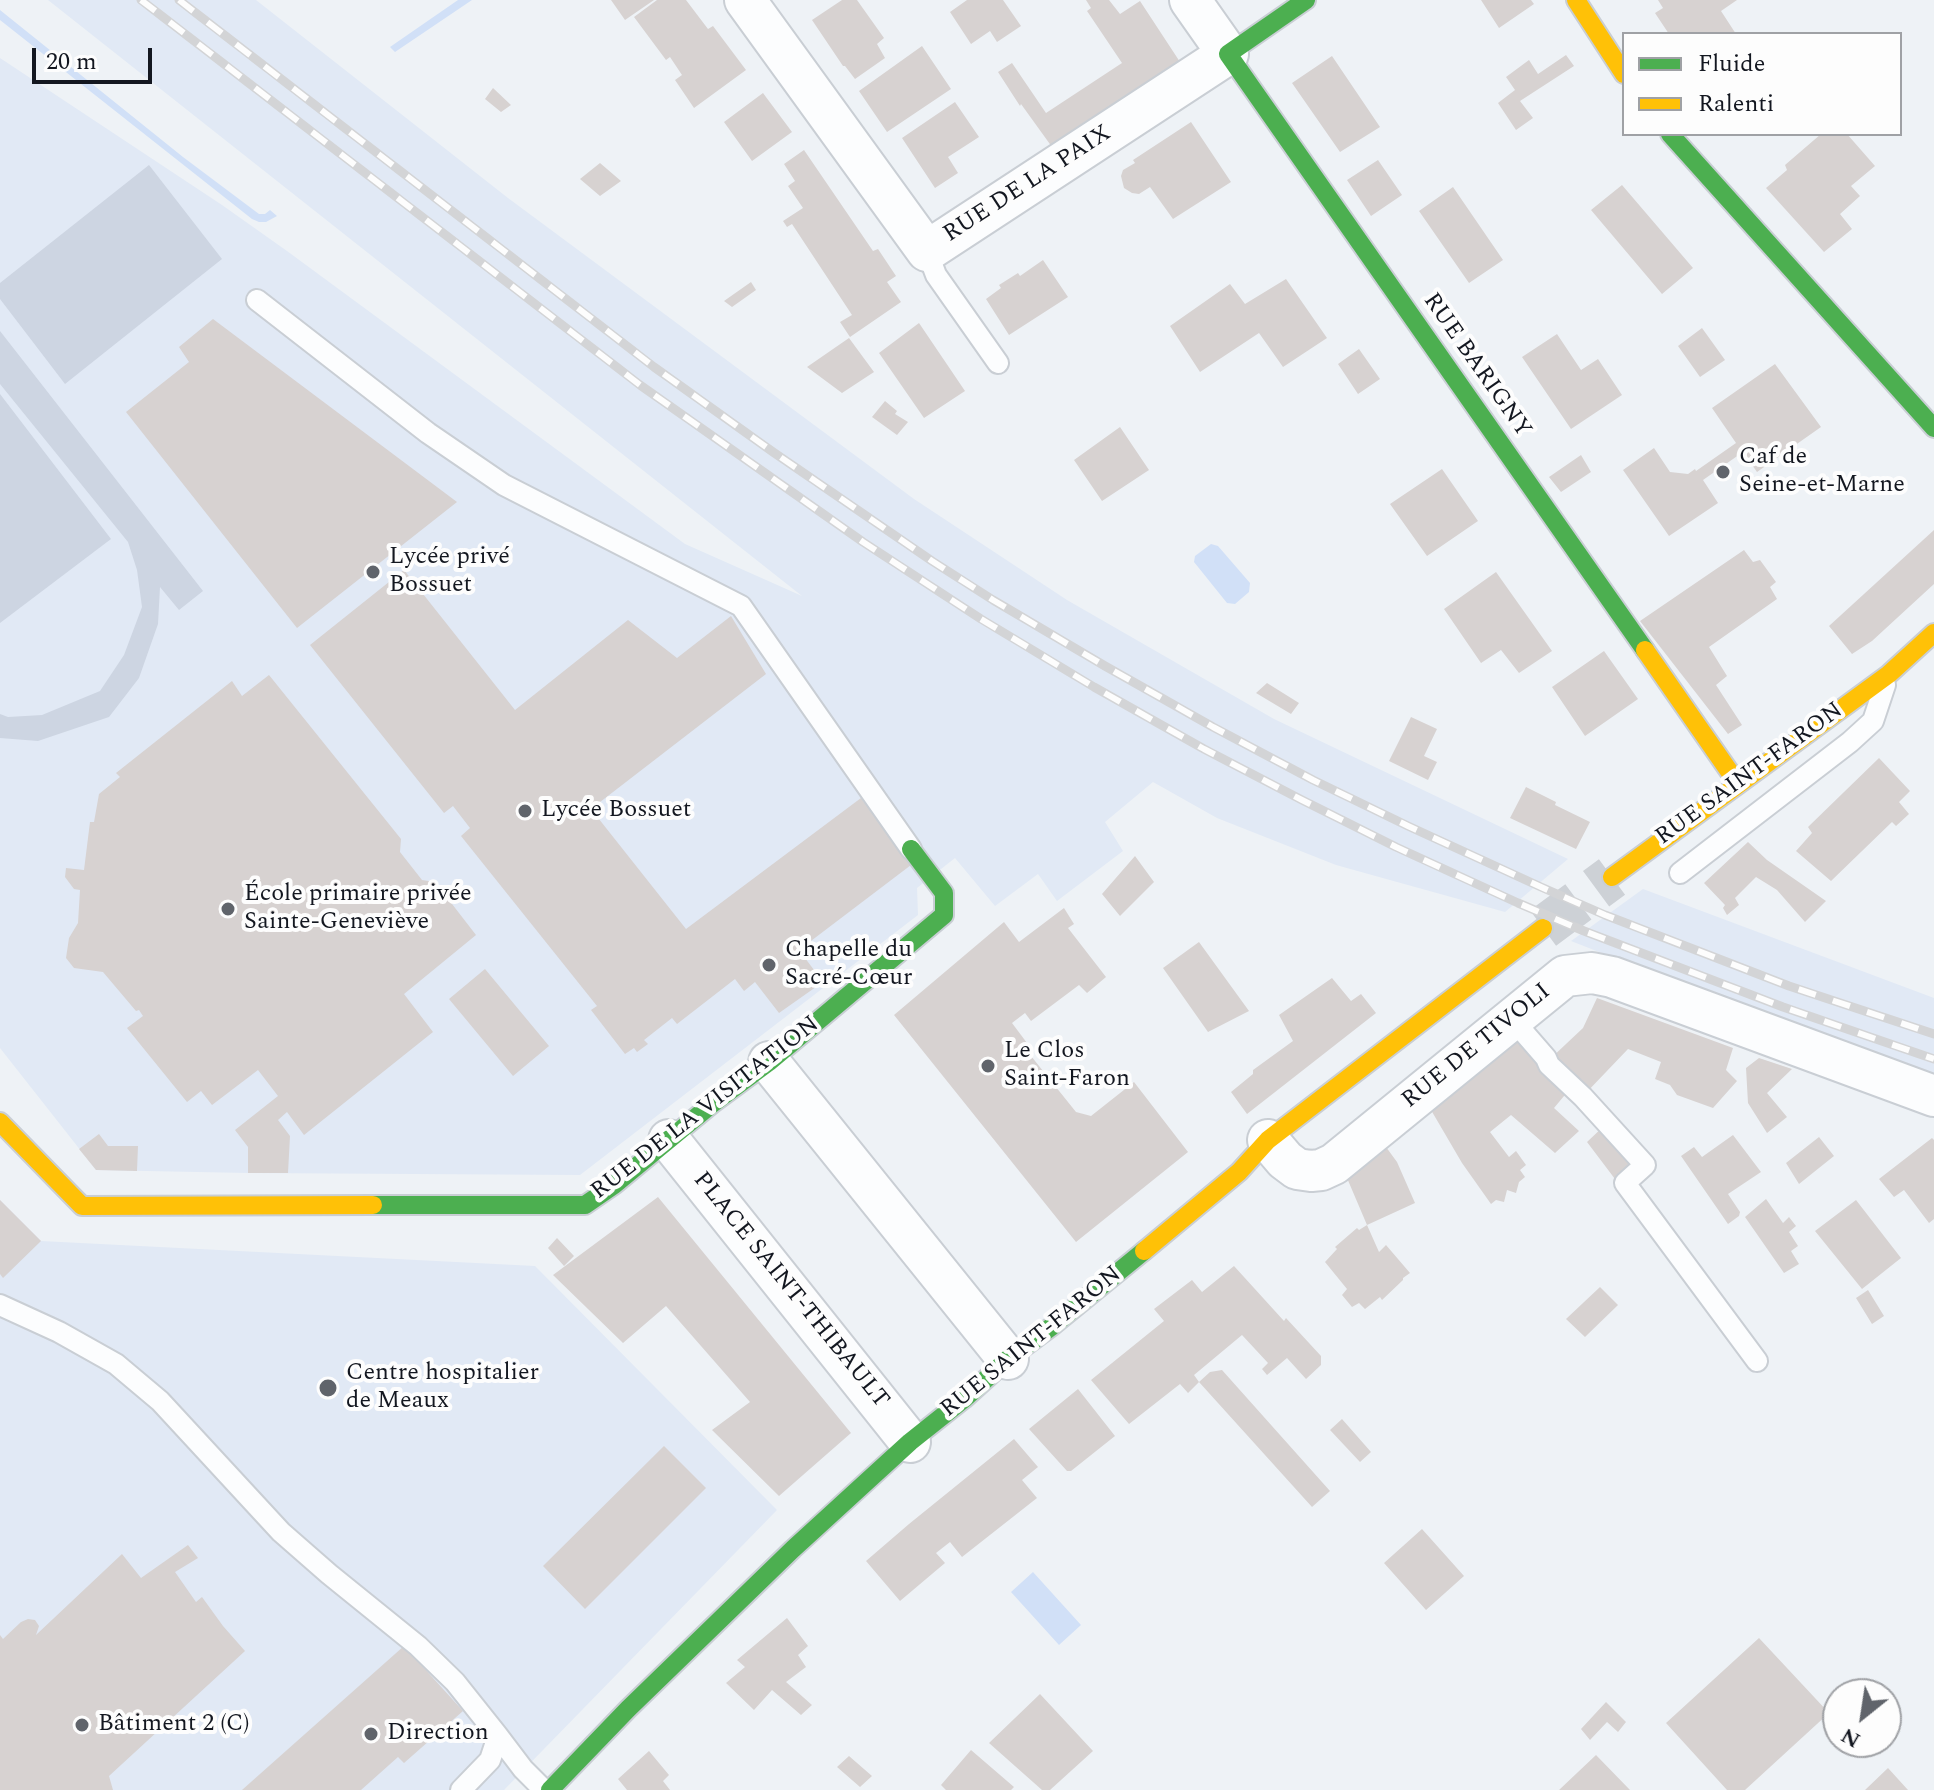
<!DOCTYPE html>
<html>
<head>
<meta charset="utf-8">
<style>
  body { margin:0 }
  #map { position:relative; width:1934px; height:1790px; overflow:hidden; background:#eef2f6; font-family:Spectral,serif }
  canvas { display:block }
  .legend { position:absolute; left:1622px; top:32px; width:280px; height:104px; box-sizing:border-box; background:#fdfdfd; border:2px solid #9fa1a5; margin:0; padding:10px 14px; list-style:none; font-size:24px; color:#131720 }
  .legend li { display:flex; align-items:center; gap:16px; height:40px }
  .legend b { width:40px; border:2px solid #9fa1a5 }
  .north { position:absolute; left:1822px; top:1678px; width:80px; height:80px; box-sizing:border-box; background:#fdfdfd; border:2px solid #9fa1a5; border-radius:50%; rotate:210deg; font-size:22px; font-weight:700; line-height:32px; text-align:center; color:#131720 }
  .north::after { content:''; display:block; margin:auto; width:28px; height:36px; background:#60646b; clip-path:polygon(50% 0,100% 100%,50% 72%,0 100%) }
  .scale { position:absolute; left:32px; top:48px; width:120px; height:36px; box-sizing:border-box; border:4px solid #131720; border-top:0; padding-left:10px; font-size:24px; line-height:28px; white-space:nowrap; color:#131720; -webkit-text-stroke:6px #fdfdfd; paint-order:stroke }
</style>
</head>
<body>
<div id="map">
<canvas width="1934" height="1790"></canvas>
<ul class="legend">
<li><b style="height:10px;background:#4caf50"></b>Fluide</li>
<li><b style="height:10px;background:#ffc107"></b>Ralenti</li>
</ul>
<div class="north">N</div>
<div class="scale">20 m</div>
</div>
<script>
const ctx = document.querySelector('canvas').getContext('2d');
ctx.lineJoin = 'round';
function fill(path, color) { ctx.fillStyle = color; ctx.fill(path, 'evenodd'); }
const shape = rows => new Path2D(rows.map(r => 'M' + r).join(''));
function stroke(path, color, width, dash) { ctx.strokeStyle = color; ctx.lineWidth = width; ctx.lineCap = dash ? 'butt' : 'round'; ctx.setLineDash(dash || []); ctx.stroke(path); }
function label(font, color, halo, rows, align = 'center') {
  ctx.font = font + ' Spectral,serif'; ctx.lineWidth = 8; ctx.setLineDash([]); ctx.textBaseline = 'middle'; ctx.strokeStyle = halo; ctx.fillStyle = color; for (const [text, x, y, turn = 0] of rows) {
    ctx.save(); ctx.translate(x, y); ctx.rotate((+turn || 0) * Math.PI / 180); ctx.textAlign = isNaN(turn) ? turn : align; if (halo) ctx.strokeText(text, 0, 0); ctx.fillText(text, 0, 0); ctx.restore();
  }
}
fill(shape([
  [48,0,256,0,508,198,914,499,1067,600,1274,719,1568,859,1505,912,1336,865,1217,818,1153,782,1105,822,1123,851,1057,901,1038,874,995,906,955,858,917,888,918,915,580,1175,248,1173,96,1170,0,1048,0,58,222,205,287,251,685,544,802,596],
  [1643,889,1934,998,1934,1080,1880,1062,1571,941],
  [0,1200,41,1241,535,1266,777,1510,504,1790,0,1790]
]), '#e1e9f5');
fill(shape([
  [149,165,222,259,65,384,0,299,0,283],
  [0,331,203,591,179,610,160,587,158,624,139,678,109,717,38,741,0,738,0,714,8,717,42,715,100,691,124,655,142,607,137,570,128,542,0,384],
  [0,394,111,539,0,623]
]), '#cdd5e2');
fill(shape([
  [458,0,472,0,395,52,390,47],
  [0,10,183,157,259,214,265,214,270,210,277,216,266,222,259,222,252,219,0,20],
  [1211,544,1218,546,1250,583,1249,592,1235,604,1227,603,1194,562,1195,556],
  [1033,1572,1081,1625,1059,1645,1011,1592]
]), '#d1e0f7');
fill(shape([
  [611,0,654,0,625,20],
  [657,0,686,0,708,29,713,26,746,70,694,108,675,80,682,75,670,57,666,60,634,17],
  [842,0,857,0,884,38,877,44,885,58,855,79,845,66,843,66,812,20],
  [967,0,1003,0,1021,26,997,42,990,31,971,44,950,12],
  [1086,0,1109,0,1120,14,1140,1,1180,62,1052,147,1021,104,1020,106,998,72,1012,63,1046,113,1122,63,1087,11,1091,8],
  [1481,0,1531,0,1534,4,1499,28],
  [1658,0,1737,0,1721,11,1736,34,1669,34,1655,13,1663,8],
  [922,46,951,89,887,132,859,91],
  [1566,55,1574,66,1520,101,1533,118,1516,130,1498,103,1515,90,1506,77,1529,60,1538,74],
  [1332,56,1380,127,1340,152,1292,83],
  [493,88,511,105,501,112,485,99],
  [763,93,792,132,752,161,724,122],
  [955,102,979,137,948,157,958,173,935,188,902,138],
  [1191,122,1231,182,1173,219,1150,187,1139,194,1132,193,1124,188,1121,176,1123,170,1135,163,1133,160],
  [1821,134,1847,134,1875,166,1851,186,1860,196,1840,214,1852,229,1824,252,1766,188,1787,170,1785,165],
  [804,150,873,251,878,249,896,276,887,282,901,302,850,337,840,322,852,315,792,224,787,227,783,221,803,208,788,186,795,181,784,164],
  [1378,160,1402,195,1371,216,1347,180],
  [600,163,621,181,600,196,580,179],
  [1622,185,1693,268,1662,294,1591,210],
  [1453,187,1503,260,1469,283,1419,211],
  [1043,260,1068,297,1009,335,986,299,1001,288,999,285,1018,273,1020,276],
  [1286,279,1327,338,1283,367,1259,333,1200,372,1170,326,1230,284,1245,304],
  [751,282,756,290,732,307,724,301],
  [213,319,457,502,297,628,126,412,189,362,179,347],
  [919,323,965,391,924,418,879,353],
  [1702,328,1725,360,1700,377,1678,346],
  [1557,334,1581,370,1598,359,1622,395,1571,429,1522,357],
  [849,338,874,372,842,393,807,367],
  [1359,349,1380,379,1358,394,1338,364],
  [1775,364,1821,427,1757,472,1743,452,1703,480,1718,503,1669,536,1623,470,1654,448,1670,472,1688,474,1695,469,1696,471,1736,443,1712,408],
  [885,401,897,411,895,414,908,422,897,435,872,417],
  [1120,427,1149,470,1102,501,1074,460],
  [1581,455,1591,472,1561,492,1549,477],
  [1442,469,1478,521,1427,556,1390,504],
  [1934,530,1934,584,1872,641,1852,654,1829,626],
  [1744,550,1753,562,1760,560,1776,582,1770,587,1777,599,1709,647,1727,676,1716,685,1742,725,1728,734,1640,621],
  [404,570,515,710,628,620,677,658,731,616,766,674,591,809,686,929,861,798,911,865,799,950,823,982,779,1013,755,982,744,991,735,979,677,1024,672,1018,644,1040,648,1044,637,1052,634,1048,625,1054,591,1010,597,1006,461,836,470,828,453,806,444,813,310,645],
  [1496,572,1552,651,1519,673,1501,650,1481,663,1444,609],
  [1604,651,1638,699,1585,736,1552,687],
  [269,675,401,839,400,852,422,880,435,882,476,935,404,994,433,1032,304,1135,287,1112,278,1120,290,1136,288,1173,248,1173,248,1147,235,1130,278,1096,258,1070,212,1105,201,1091,187,1102,127,1028,143,1016,139,1010,136,1011,103,972,74,968,66,958,69,938,78,923,80,890,74,889,65,877,66,868,84,870,90,822,94,822,99,794,120,777,116,773,232,681,242,696],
  [1267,683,1299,703,1291,714,1256,693],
  [1411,717,1437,729,1424,756,1437,762,1428,780,1389,761],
  [1879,758,1910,791,1899,802,1909,814,1896,826,1892,822,1831,881,1796,851,1812,833,1808,827],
  [1526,787,1556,802,1555,805,1590,822,1576,849,1510,818],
  [1748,842,1767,860,1826,901,1805,922,1777,890,1756,877,1735,898,1739,905,1727,915,1723,908,1725,905,1704,883],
  [1135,856,1154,882,1120,916,1102,894],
  [1064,908,1074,924,1068,928,1106,977,1087,993,1079,985,1031,1021,1025,1013,1012,1023,1030,1047,1027,1051,1076,1112,1091,1116,1134,1082,1188,1152,1076,1242,894,1015,1004,922,1019,942],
  [1199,942,1249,1011,1208,1032,1163,968],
  [485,969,549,1046,513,1076,449,999],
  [1332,978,1351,1001,1361,994,1376,1013,1247,1114,1231,1092,1253,1074,1253,1070,1293,1041,1279,1015],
  [1597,998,1733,1048,1726,1070,1737,1081,1713,1108,1677,1095,1670,1085,1655,1079,1661,1062,1628,1049,1584,1095,1549,1060,1583,1028],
  [1523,1037,1569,1090,1554,1108,1579,1131,1555,1153,1511,1115,1490,1132,1509,1157,1516,1151,1526,1165,1520,1170,1525,1177,1519,1182,1516,1193,1507,1190,1504,1202,1496,1200,1491,1204,1462,1163,1431,1110],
  [1759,1058,1792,1069,1767,1093,1787,1117,1767,1133,1748,1103,1746,1068],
  [1605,1125,1640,1163,1618,1183,1587,1142],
  [99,1134,108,1146,138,1146,137,1171,96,1170,79,1149],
  [1733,1135,1761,1172,1728,1194,1740,1212,1739,1216,1728,1224,1681,1156,1694,1147,1702,1157],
  [1819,1137,1834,1156,1799,1184,1786,1163],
  [1932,1138,1934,1140,1934,1219,1929,1223,1904,1190,1894,1197,1879,1179],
  [1386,1147,1397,1162,1415,1203,1367,1225,1347,1178],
  [658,1197,851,1433,779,1496,712,1430,750,1402,666,1306,623,1343,553,1275],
  [1766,1199,1783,1223,1789,1217,1796,1226,1789,1232,1798,1246,1791,1251,1799,1264,1784,1273,1745,1217],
  [0,1200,41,1241,3,1278,0,1274],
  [1856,1200,1901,1258,1862,1289,1815,1231],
  [1367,1225,1379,1252,1386,1245,1410,1273,1403,1278,1403,1280,1382,1300,1380,1297,1365,1309,1359,1303,1352,1307,1342,1295,1347,1289,1325,1262,1337,1249,1335,1247,1357,1228,1359,1230],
  [557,1238,574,1256,564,1266,548,1248],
  [1234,1266,1284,1321,1286,1318,1321,1356,1321,1365,1306,1379,1287,1358,1267,1375,1262,1369,1268,1363,1242,1335,1194,1375,1199,1382,1188,1393,1180,1384,1129,1424,1091,1380,1164,1321,1154,1309,1192,1280,1202,1292],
  [1600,1287,1618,1305,1585,1337,1566,1319],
  [1868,1290,1884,1316,1872,1324,1856,1298],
  [1222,1370,1330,1491,1312,1507,1199,1382,1210,1372],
  [1078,1389,1115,1436,1071,1471,1067,1471,1029,1429],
  [1342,1419,1371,1452,1360,1462,1330,1430],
  [1014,1439,1038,1467,1022,1480,1037,1498,962,1557,950,1542,936,1553,945,1563,900,1601,866,1561,909,1524],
  [664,1446,706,1488,585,1609,543,1566],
  [1422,1529,1464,1576,1426,1610,1384,1563],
  [188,1545,198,1558,175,1572,196,1602,202,1597,223,1626,245,1651,109,1776,113,1790,0,1790,0,1635,3,1639,21,1622,28,1619,35,1620,39,1626,36,1635,122,1554,141,1578],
  [787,1618,808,1646,798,1655,806,1667,786,1682,812,1705,801,1715,772,1690,754,1710,726,1683,745,1667,737,1660],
  [1759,1638,1829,1713,1745,1790,1727,1790,1666,1723],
  [404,1646,463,1711,404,1763,398,1757,361,1790,242,1790],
  [1040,1694,1093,1751,1050,1790,1042,1790,989,1743],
  [1606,1702,1626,1722,1618,1732,1607,1722,1590,1740,1581,1729],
  [971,1750,1014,1787,1011,1790,946,1790,941,1785],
  [649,1751,669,1775,663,1781,670,1790,627,1790,618,1779],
  [1596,1755,1630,1790,1559,1790],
  [849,1756,872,1776,860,1787,837,1767],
  [1888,1768,1908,1790,1865,1790]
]), '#d7d2d1');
stroke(shape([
  [1543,928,1612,877]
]), '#cdd1d6', 44, [44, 22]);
const lane = shape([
  [927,251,936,275,998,363],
  [257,300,428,433,504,485,741,606,911,849],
  [1680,873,1850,742,1873,721,1885,685],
  [1513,1020,1546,1058,1549,1065,1583,1097,1645,1165,1625,1183,1757,1361],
  [0,1305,59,1332,116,1364,135,1380,160,1401,281,1532,329,1574,418,1646,455,1682,498,1736,490,1760,461,1790],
  [498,1736,523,1769,544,1790]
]);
const street = shape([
  [745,0,927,251,1228,54,1190,0],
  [769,1062,1008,1359],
  [669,1140,910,1442],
  [1268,1140,1285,1160,1297,1169,1311,1171,1321,1170,1334,1164,1565,976,1592,973,1612,977,1934,1096]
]);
const fast = shape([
  [1306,0,1228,54,1645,650],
  [1670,134,1934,428],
  [373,1205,585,1205,614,1185,712,1104,769,1062,944,915,944,893,911,849],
  [550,1790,628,1709,793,1549,910,1442,964,1399,1008,1359,1051,1327,1144,1251]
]);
const slow = shape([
  [1576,0,1624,74],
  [1645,650,1738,784],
  [1612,877,1889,674,1934,633],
  [0,1122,82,1206,373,1205],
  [1144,1251,1239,1172,1268,1140,1543,928]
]);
stroke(lane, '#c9ced4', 24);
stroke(street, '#c9ced4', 44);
stroke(fast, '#c9ced4', 22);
stroke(slow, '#c9ced4', 22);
stroke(lane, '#fcfdfe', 20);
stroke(street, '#fcfdfe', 40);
stroke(fast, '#4caf50', 18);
stroke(slow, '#ffc107', 18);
const rail = shape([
  [141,0,640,385,863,542,981,619,1094,687,1204,749,1302,800,1396,847,1518,903,1584,931,1783,1007,1934,1059],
  [179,0,654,367,773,452,932,561,993,600,1105,666,1213,727,1313,780,1408,826,1541,887,1605,915,1789,986,1934,1034]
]);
stroke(rail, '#d3d4d6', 9);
stroke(rail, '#fdfdfd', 6, [18]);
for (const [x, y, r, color] of [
  [1723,472,8,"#60646b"],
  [373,572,8,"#60646b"],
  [525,811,8,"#60646b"],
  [228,909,8,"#60646b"],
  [769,965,8,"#60646b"],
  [988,1066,8,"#60646b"],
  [328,1388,10,"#60646b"],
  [82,1725,8,"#60646b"],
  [371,1734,8,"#60646b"]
]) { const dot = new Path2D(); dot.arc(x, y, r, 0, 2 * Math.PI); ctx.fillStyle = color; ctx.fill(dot); stroke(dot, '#fdfdfd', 3); }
label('24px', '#131720', '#fdfdfd', [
  ["RUE DE LA PAIX",1028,185,-33],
  ["RUE BARIGNY",1476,366,55],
  ["RUE SAINT-FARON",1750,775,-36],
  ["RUE DE TIVOLI",1477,1047,-39],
  ["RUE DE LA VISITATION",706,1109,-38],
  ["PLACE SAINT-THIBAULT",790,1291,51],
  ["RUE SAINT-FARON",1032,1343,-39]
]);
label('24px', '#131720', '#fdfdfd', [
  ["Caf de",1739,458],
  ["Seine-et-Marne",1739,486],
  ["Lycée privé",389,558],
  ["Bossuet",389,586],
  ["Lycée Bossuet",541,811],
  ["École primaire privée",244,895],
  ["Sainte-Geneviève",244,923],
  ["Chapelle du",785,951],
  ["Sacré-Cœur",785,979],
  ["Le Clos",1004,1052],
  ["Saint-Faron",1004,1080],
  ["Centre hospitalier",346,1374],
  ["de Meaux",346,1402],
  ["Bâtiment 2 (C)",98,1725],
  ["Direction",387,1734]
], 'left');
</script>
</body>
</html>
